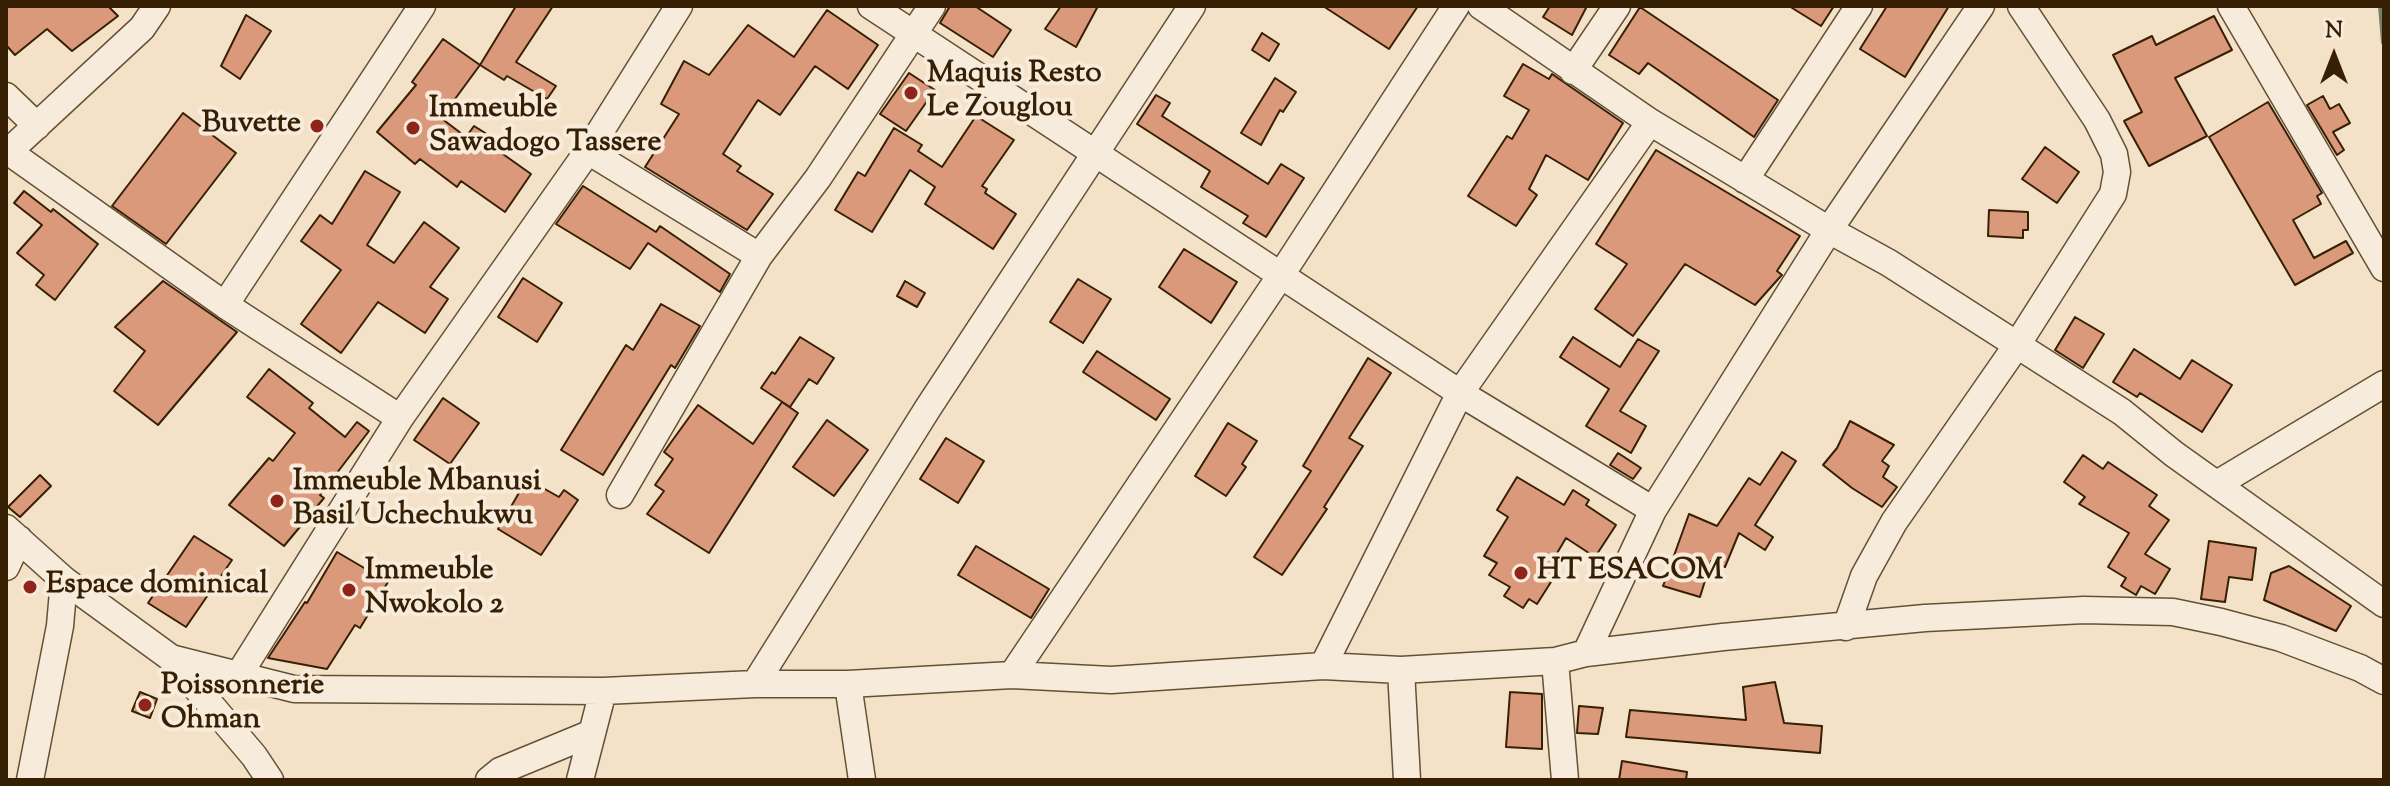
<!DOCTYPE html>
<html>
<head>
<meta charset="utf-8">
<style>
  body { margin:0 }
  #map { position:relative; width:2390px; height:786px; overflow:hidden; background:#f3e2c7; font-family:"Sorts Mill Goudy",serif }
  canvas { display:block }
  .frame { position:absolute; inset:0; border:8px solid #361f03; pointer-events:none }
  .north { position:absolute; left:2294px; top:16px; width:80px; height:80px; -webkit-text-stroke:6px #f7ecdb; paint-order:stroke; rotate:0deg; font-size:22px; font-weight:700; line-height:32px; text-align:center; color:#361f03 }
  .north::after { content:''; display:block; margin:auto; width:28px; height:36px; background:#361f03; clip-path:polygon(50% 0,100% 100%,50% 72%,0 100%) }
</style>
</head>
<body>
<div id="map">
<canvas width="2390" height="786"></canvas>
<div class="frame"></div>
<div class="north">N</div>
</div>
<script>
const ctx = document.querySelector('canvas').getContext('2d');
ctx.lineJoin = 'round';
const shape = rows => new Path2D(rows.map(r => 'M' + r).join(''));
function stroke(path, color, width, dash) { ctx.strokeStyle = color; ctx.lineWidth = width; ctx.lineCap = dash ? 'butt' : 'round'; ctx.setLineDash(dash || []); ctx.stroke(path); }
function fill(path, color) { ctx.fillStyle = color; ctx.fill(path, 'evenodd'); }
function label(font, color, halo, rows, align = 'center') {
  ctx.font = font + ' "Sorts Mill Goudy",serif'; ctx.lineWidth = 8; ctx.setLineDash([]); ctx.textBaseline = 'middle'; ctx.strokeStyle = halo; ctx.fillStyle = color; for (const [text, x, y, turn = 0] of rows) {
    ctx.save(); ctx.translate(x, y); ctx.rotate((+turn || 0) * Math.PI / 180); ctx.textAlign = isNaN(turn) ? turn : align; if (halo) ctx.strokeText(text, 0, 0); ctx.fillText(text, 0, 0); ctx.restore();
  }
}
stroke(shape([
  [2381,6,2384,42]
]), '#737e6b', 6);
const building = shape([
  [6,6,108,6,118,16,72,51,47,29,15,55,6,45,6,6],
  [516,6,553,6,516,62,556,86,547,99,507,76,504,80,480,65,516,6],
  [950,6,975,6,1011,30,993,57,940,23,950,6],
  [1061,6,1098,6,1076,47,1045,29,1061,6],
  [1323,6,1418,6,1389,49,1323,6],
  [1550,6,1587,6,1572,35,1543,17,1550,6],
  [1789,6,1834,6,1821,26,1789,6],
  [1887,6,1949,6,1905,77,1860,49,1887,6],
  [1640,7,1778,100,1754,137,1648,63,1639,74,1609,55,1640,7],
  [827,10,878,45,848,89,815,66,780,115,758,100,723,154,741,166,737,171,773,194,747,230,645,167,679,114,661,104,684,61,709,75,748,25,794,57,827,10],
  [246,15,271,31,240,79,221,66,246,15],
  [2214,16,2232,50,2175,78,2207,136,2149,166,2124,121,2142,112,2113,55,2152,36,2156,45,2214,16],
  [1262,33,1279,44,1269,61,1252,50,1262,33],
  [443,39,480,65,441,118,466,137,474,126,490,136,486,142,531,174,505,212,461,181,457,187,420,159,415,164,377,132,416,85,412,82,443,39],
  [1523,64,1549,79,1552,74,1623,123,1588,180,1546,155,1529,189,1537,195,1516,226,1468,196,1507,136,1512,139,1529,110,1504,96,1523,64],
  [909,73,935,90,906,131,880,114,909,73],
  [1275,78,1296,92,1283,112,1280,110,1261,145,1241,133,1275,78],
  [1156,95,1170,103,1162,116,1268,184,1281,164,1304,178,1266,237,1243,223,1248,216,1201,187,1210,171,1137,124,1156,95],
  [2323,96,2330,109,2339,104,2350,123,2333,132,2344,150,2337,155,2307,105,2323,96],
  [2268,102,2322,193,2317,196,2321,204,2293,220,2314,258,2346,241,2353,253,2295,285,2209,137,2268,102],
  [183,113,236,153,166,244,112,206,183,113],
  [976,116,1014,140,982,186,987,189,985,193,1016,214,993,249,925,204,935,187,910,170,872,232,835,210,858,172,865,176,894,128,922,145,918,151,942,167,976,116],
  [2045,147,2079,172,2057,203,2022,179,2045,147],
  [1656,150,1800,236,1777,271,1782,275,1780,277,1755,305,1685,264,1633,336,1595,309,1627,264,1596,244,1656,150],
  [365,171,400,192,367,245,394,263,424,222,459,248,430,287,448,299,425,333,378,302,341,353,301,324,341,270,301,241,320,215,332,224,365,171],
  [583,186,656,232,660,226,730,274,720,292,648,243,630,269,556,224,583,186],
  [24,191,51,212,53,209,98,244,55,300,36,285,44,275,17,253,42,225,14,203,24,191],
  [1989,210,2028,212,2028,230,2023,230,2023,238,1988,236,1989,210],
  [1184,249,1237,282,1211,323,1159,287,1184,249],
  [523,278,562,303,537,342,498,317,523,278],
  [1078,279,1111,299,1083,343,1050,322,1078,279],
  [163,281,237,332,158,425,114,391,145,351,115,327,163,281],
  [905,281,925,293,917,307,897,296,905,281],
  [661,304,700,326,675,368,671,365,603,475,561,450,626,345,633,350,661,304],
  [2075,317,2104,334,2083,368,2055,350,2075,317],
  [800,337,834,358,817,384,809,379,790,407,761,388,772,372,775,374,800,337],
  [1573,337,1620,367,1638,339,1659,351,1620,411,1646,426,1631,453,1586,426,1609,389,1560,357,1573,337],
  [2134,349,2180,379,2192,360,2232,385,2202,432,2140,393,2137,397,2113,382,2134,349],
  [1097,351,1170,399,1156,420,1083,372,1097,351],
  [1368,358,1391,373,1349,438,1363,446,1324,507,1327,509,1282,575,1254,557,1311,471,1303,466,1368,358],
  [269,369,313,403,309,408,345,437,357,422,369,431,320,495,324,498,284,546,229,505,269,458,273,461,295,433,247,397,269,369],
  [443,398,479,423,450,464,414,440,443,398],
  [782,402,798,413,709,553,647,514,664,491,655,485,673,459,664,452,698,405,753,444,782,402],
  [827,420,868,450,834,496,793,467,827,420],
  [1850,421,1894,445,1882,461,1889,466,1883,477,1897,487,1882,507,1852,488,1823,465,1837,448,1850,421],
  [1228,423,1257,441,1242,464,1246,467,1226,496,1195,476,1228,423],
  [946,438,984,461,958,503,920,479,946,438],
  [1782,452,1796,461,1755,525,1773,537,1765,550,1739,533,1725,567,1711,561,1700,597,1663,586,1689,514,1717,526,1749,478,1760,485,1782,452],
  [1618,453,1641,468,1633,479,1610,465,1618,453],
  [2083,455,2103,469,2108,462,2157,495,2149,506,2169,520,2145,554,2170,569,2155,594,2141,586,2136,595,2121,586,2126,578,2108,567,2129,533,2079,504,2085,497,2064,482,2083,455],
  [40,475,51,486,20,517,8,507,40,475],
  [1517,477,1564,505,1573,490,1589,500,1586,505,1616,525,1595,557,1566,538,1550,565,1558,571,1537,604,1529,599,1523,608,1504,596,1510,587,1489,575,1497,563,1484,556,1508,517,1497,510,1517,477],
  [527,479,559,497,564,490,578,500,541,555,498,529,527,479],
  [194,536,232,560,186,627,148,603,194,536],
  [2209,541,2256,548,2252,580,2229,577,2225,602,2201,599,2209,541],
  [976,546,1049,589,1031,618,958,575,976,546],
  [337,552,388,582,360,628,355,625,327,669,268,658,305,602,307,603,337,552],
  [2289,566,2351,606,2336,631,2264,600,2271,573,2289,566],
  [1775,682,1784,723,1822,726,1820,753,1626,737,1630,710,1746,720,1743,687,1775,682],
  [140,692,157,699,150,718,132,711,140,692],
  [1510,692,1542,694,1542,749,1506,747,1510,692],
  [1579,706,1603,708,1598,734,1577,733,1579,706],
  [1622,761,1687,772,1686,780,1619,780,1622,761]
]);
fill(building, '#d9997a');
stroke(building, '#361f03', 2);
const minor = shape([
  [871,6,1460,393,1653,510],
  [1481,6,1650,122,1829,230,1889,263,2122,412,2174,454,2384,604],
  [2231,6,2384,268],
  [1573,71,1617,6],
  [6,96,37,126],
  [588,151,759,256],
  [9,152,225,305,400,418,588,151,679,6],
  [6,154,142,28,157,6],
  [1745,180,1859,6],
  [225,305,422,6],
  [2217,484,2384,384],
  [620,495,759,256,818,178,932,6],
  [6,528,64,580,171,658,294,689,603,691,755,684,848,684,1012,675,1111,680,1323,666,1401,670,1555,661,1586,653,1723,637,1925,618,2084,610,2173,612,2221,622,2281,638,2360,668,2384,681],
  [6,567,19,539],
  [1846,627,1864,576,1894,522,2017,345,2113,194,2117,172,2114,154,2097,120,2021,6],
  [1586,653,1653,510,1829,230,1981,6],
  [171,658,254,756,270,780],
  [1555,661,1565,780],
  [1323,666,1460,393,1650,122],
  [1401,670,1407,780],
  [1012,675,1281,275,1456,6],
  [238,676,400,418],
  [755,684,928,408,1192,6],
  [848,684,862,780],
  [30,780,60,626,64,580],
  [489,780,500,771,592,733],
  [580,780,603,691]
]);
stroke(minor, '#655034', 29);
stroke(minor, '#f7ecdb', 26);
for (const [x, y, r, color] of [
  [911,93,8,"#8f2418"],
  [317,126,8,"#8f2418"],
  [413,128,8,"#8f2418"],
  [277,501,8,"#8f2418"],
  [1521,573,8,"#8f2418"],
  [30,587,8,"#8f2418"],
  [349,590,8,"#8f2418"],
  [145,705,8,"#8f2418"]
]) { const dot = new Path2D(); dot.arc(x, y, r, 0, 2 * Math.PI); ctx.fillStyle = color; ctx.fill(dot); stroke(dot, '#f7ecdb', 3); }
label('bold 30px', '#361f03', '#f7ecdb', [
  ["Maquis Resto",927,76],
  ["Le Zouglou",927,110],
  ["Immeuble",429,111],
  ["Sawadogo Tassere",429,145],
  ["Buvette",301,126,"right"],
  ["Immeuble Mbanusi",293,484],
  ["Basil Uchechukwu",293,518],
  ["Immeuble",365,573],
  ["Nwokolo 2",365,607],
  ["HT ESACOM",1537,573],
  ["Espace dominical",46,587],
  ["Poissonnerie",161,688],
  ["Ohman",161,722]
], 'left');
</script>
</body>
</html>
